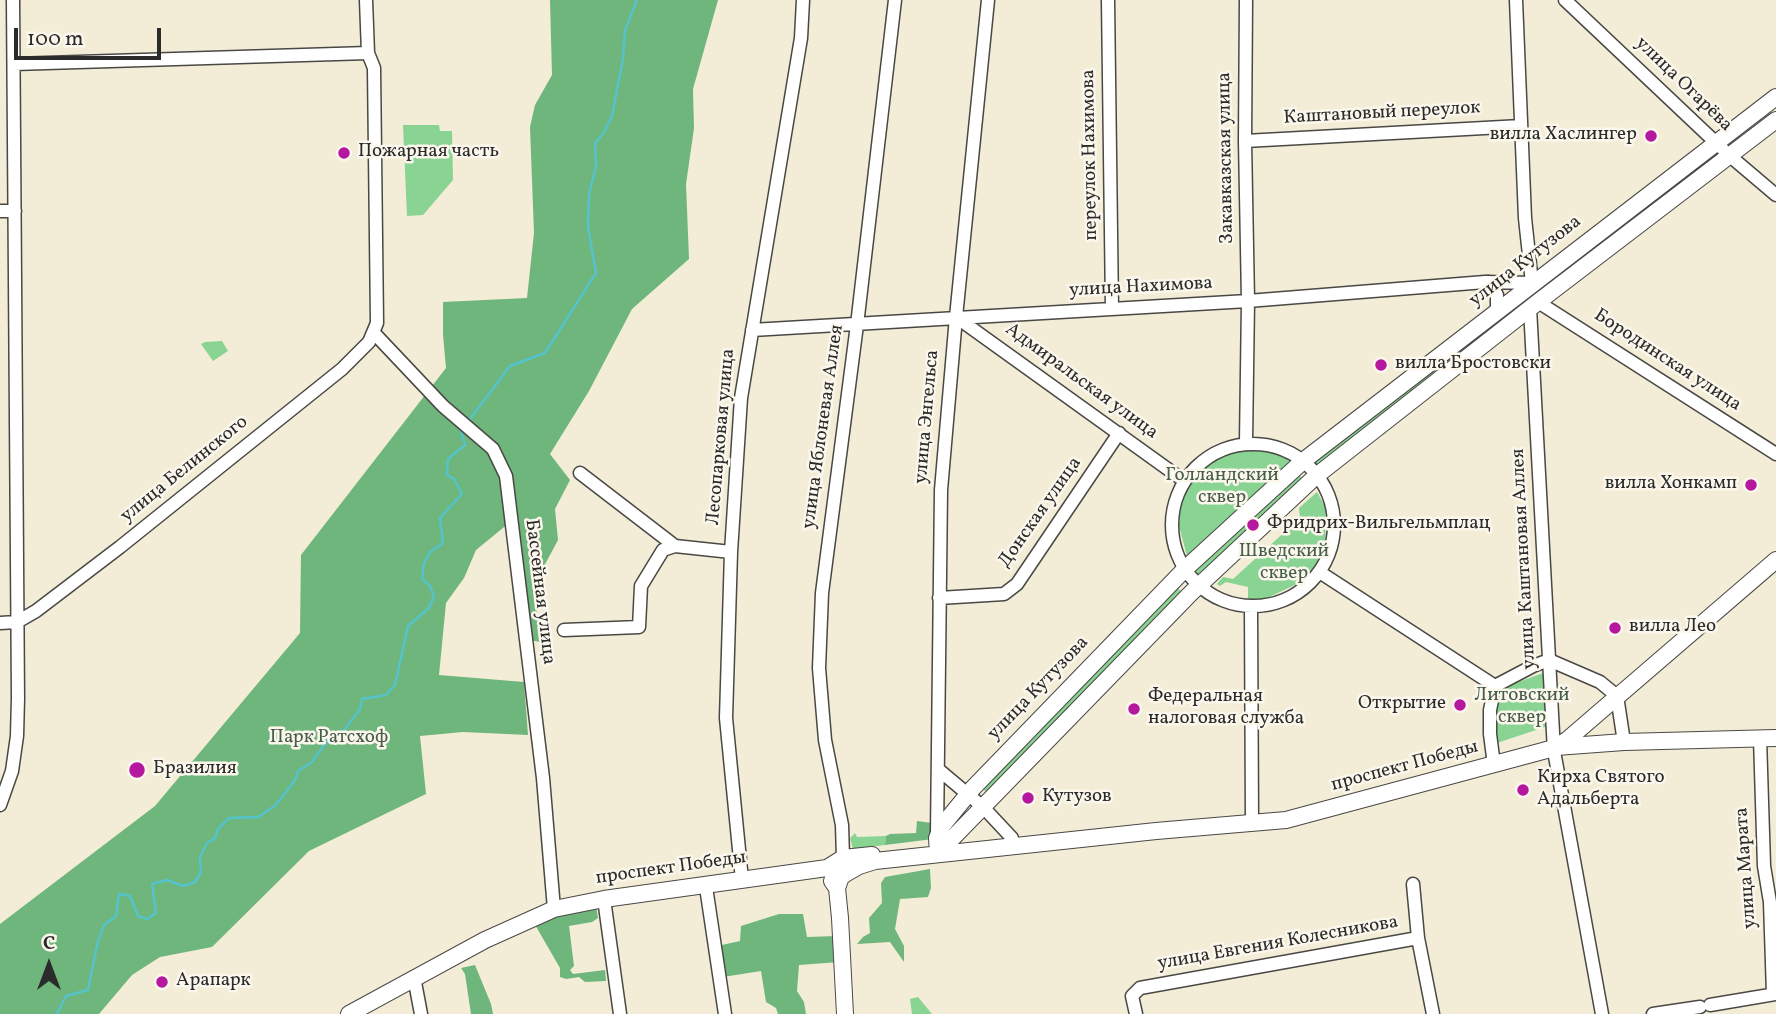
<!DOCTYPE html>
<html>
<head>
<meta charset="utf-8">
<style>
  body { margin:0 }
  #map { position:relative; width:1776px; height:1014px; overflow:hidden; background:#f3ecd6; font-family:Vollkorn,serif }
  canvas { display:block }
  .north { position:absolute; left:14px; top:930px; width:70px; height:70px; -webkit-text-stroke:5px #fbf7ec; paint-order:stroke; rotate:0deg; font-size:19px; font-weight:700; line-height:28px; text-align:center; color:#2b2b2b }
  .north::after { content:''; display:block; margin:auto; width:24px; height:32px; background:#2b2b2b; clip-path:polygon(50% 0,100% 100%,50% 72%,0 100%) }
  .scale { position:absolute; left:14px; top:28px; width:147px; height:32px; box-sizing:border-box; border:4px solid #2b2b2b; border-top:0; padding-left:9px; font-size:21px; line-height:24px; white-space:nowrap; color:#2b2b2b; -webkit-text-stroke:5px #fbf7ec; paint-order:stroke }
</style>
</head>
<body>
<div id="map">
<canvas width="1776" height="1014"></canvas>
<div class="north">С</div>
<div class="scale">100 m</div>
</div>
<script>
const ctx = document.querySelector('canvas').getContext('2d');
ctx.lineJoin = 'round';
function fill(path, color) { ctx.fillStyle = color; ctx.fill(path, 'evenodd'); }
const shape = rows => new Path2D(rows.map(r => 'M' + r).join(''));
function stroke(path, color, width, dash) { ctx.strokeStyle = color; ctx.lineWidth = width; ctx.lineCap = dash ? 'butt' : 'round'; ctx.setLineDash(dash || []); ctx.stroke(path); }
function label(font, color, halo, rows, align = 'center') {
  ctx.font = font + ' Vollkorn,serif'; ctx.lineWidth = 5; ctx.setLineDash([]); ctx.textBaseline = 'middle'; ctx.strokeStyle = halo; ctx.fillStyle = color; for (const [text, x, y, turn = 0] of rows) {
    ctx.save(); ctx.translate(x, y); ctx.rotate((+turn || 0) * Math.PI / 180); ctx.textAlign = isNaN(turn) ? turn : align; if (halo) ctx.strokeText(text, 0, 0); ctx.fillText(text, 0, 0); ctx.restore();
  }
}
fill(shape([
  [403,125,439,125,440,131,452,131,453,180,423,215,407,216],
  [1709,155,1715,162,1554,286,1549,280],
  [1511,309,1516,315,1318,468,1314,461],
  [222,341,228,351,213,361,201,344,205,342],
  [1245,450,1281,454,1287,458,1289,462,1187,556,1179,526,1181,504,1186,485,1203,468,1223,457],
  [1299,475,1305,481,1200,576,1194,569],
  [1317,492,1326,508,1325,550,1313,570,1299,583,1267,598,1253,599,1248,599,1248,587,1226,582,1220,586,1217,584,1223,577,1233,579,1300,518,1299,508],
  [1177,587,1183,593,988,794,982,788],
  [1543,673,1548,726,1497,743,1496,712,1502,688],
  [855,833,857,837,886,836,885,845,853,849,850,838],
  [918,997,932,1014,912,1014,910,999]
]), '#89d492');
fill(shape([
  [550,0,718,0,693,89,694,128,686,184,689,259,632,309,589,391,550,454,570,480,555,509,558,540,543,568,531,576,535,589,540,642,530,640,509,523,476,550,464,578,446,603,439,675,524,682,528,735,463,732,420,736,426,794,309,851,212,947,160,957,132,975,99,1014,0,1014,0,924,155,806,300,633,301,555,446,368,443,335,443,302,527,298,534,233,530,127,535,105,552,75],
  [917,821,932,823,933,839,885,845,886,836,890,834,916,833],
  [930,869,931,888,928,897,900,899,895,929,904,946,904,962,890,942,857,944,863,937,870,933,869,918,882,903,881,883,885,877],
  [596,905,598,918,592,922,569,926,574,966,570,970,573,974,605,970,606,981,585,982,579,977,566,979,560,977,560,968,534,923],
  [779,914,803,914,807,937,836,936,839,962,799,965,797,991,804,1002,806,1014,778,1014,776,1008,766,1002,761,971,723,977,722,945,740,941,741,926],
  [475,965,491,1004,493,1014,471,1014,465,974,461,968]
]), '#6eb67c');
stroke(shape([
  [467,423,510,366,545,353,596,273,588,227,589,195,596,166,595,143,603,134,612,116,623,59,625,30,637,0],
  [57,1014,66,996,88,990,98,941,104,925,116,916,119,894,130,896,138,916,147,919,156,913,152,884,167,880,183,886,195,882,201,872,200,857,207,843,215,838,218,829,229,818,258,817,276,805,295,780,298,771,312,762,327,741,339,737,360,709,362,699,386,695,395,685,408,626,428,609,434,597,430,586,422,579,424,564,430,552,443,543,440,518,462,494,454,479,447,475,448,459,465,445,461,431,463,429]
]), '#55c3cc', 2.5);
const minor = shape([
  [1108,0,1112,309],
  [1246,0,1245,141,1248,301,1246,442],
  [1565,0,1730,156,1776,195],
  [14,64,368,53],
  [1245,141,1521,126],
  [0,211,15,211],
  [1488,282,1497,295,1497,310],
  [1538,302,1776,454],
  [1530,308,1554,751,1602,1014],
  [956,317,1183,480],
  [752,330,1248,301,1485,282,1532,283,1525,218,1516,0],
  [374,333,443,406,493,449,506,476,543,778,554,909],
  '1172 525a81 81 0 1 1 162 0a81 81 0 1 1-162 0Z',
  [580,473,675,546,731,552],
  [1321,573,1495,686],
  [939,598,1004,594,1017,584,1119,433],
  [1251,608,1252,823],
  [0,623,17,622,36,611,120,547,342,369,369,342,377,323,374,68,368,53,366,0],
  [564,630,639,627,641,586,663,550,675,546],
  [1495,686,1533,666,1549,660,1600,682,1617,696,1624,742],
  [1760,738,1764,866,1770,902,1773,994],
  [1494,765,1490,734,1490,710,1495,686],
  [939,770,983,807,1012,838],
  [0,805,12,771,17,736,18,698,13,0],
  [937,834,941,490,956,317,988,0],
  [843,858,842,825,825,740,819,668,822,593,857,325,895,0],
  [742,880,726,718,731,552,741,398,801,38,803,0],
  [1413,884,1418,938],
  [706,887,725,1014],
  [604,899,620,1014],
  [414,977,421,1014],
  [1710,1005,1776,994],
  [1136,1014,1132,996,1140,988,1418,938,1433,1014],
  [1653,1014,1700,1007]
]);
const major = shape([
  [1556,747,1624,742,1776,738],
  [938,853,937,838,942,826,973,788,1185,569,1303,461,1776,97],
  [938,853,1191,593,1316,476,1538,302,1776,120],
  [832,881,837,888,840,918,845,1014],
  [837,888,841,877,845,874,859,866,875,861,1156,831,1286,820,1554,748,1567,740,1776,560],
  [349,1014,485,940,554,909,604,899,827,868,843,858,872,855]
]);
stroke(minor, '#494845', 15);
stroke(major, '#494845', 18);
stroke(minor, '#fff', 12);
stroke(major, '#fff', 16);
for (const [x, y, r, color] of [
  [1651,136,7,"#b5179e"],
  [344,153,7,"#b5179e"],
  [1381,365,7,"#b5179e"],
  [1751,485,7,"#b5179e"],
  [1253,525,7,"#b5179e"],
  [1615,628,7,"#b5179e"],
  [1460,705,7,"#b5179e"],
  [1134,709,7,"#b5179e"],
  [137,770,9,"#b5179e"],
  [1523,790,7,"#b5179e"],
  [1028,798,7,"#b5179e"],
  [162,982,7,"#b5179e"]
]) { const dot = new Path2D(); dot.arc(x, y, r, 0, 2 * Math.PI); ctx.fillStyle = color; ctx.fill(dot); stroke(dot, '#fbf7ec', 2.5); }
label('19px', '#2b2b2b', '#fbf7ec', [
  ["улица Огарёва",1683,85,44],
  ["Каштановый переулок",1382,114,-3],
  ["переулок Нахимова",1091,155,-91],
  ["Закавказская улица",1227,158,-91],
  ["улица Кутузова",1526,262,-38],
  ["улица Нахимова",1141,288,-3],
  ["Бородинская улица",1667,361,33],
  ["Адмиральская улица",1081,382,36],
  ["улица Энгельса",928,417,-85],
  ["улица Яблоневая Аллея",824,427,-82],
  ["Лесопарковая улица",722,437,-85],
  ["улица Белинского",185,470,-39],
  ["Донская улица",1041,513,-55],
  ["улица Каштановая Аллея",1525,559,-93],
  ["Бассейная улица",539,592,83],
  ["улица Кутузова",1039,689,-46],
  ["проспект Победы",1405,767,-15],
  ["улица Марата",1747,868,-94],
  ["проспект Победы",671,869,-8],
  ["улица Евгения Колесникова",1278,944,-10]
]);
label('19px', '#2b2b2b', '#fbf7ec', [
  ["вилла Хаслингер",1637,136,"right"],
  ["Пожарная часть",358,153],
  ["вилла Бростовски",1395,365],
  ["вилла Хонкамп",1737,485,"right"],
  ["Фридрих-Вильгельмплац",1267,525],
  ["вилла Лео",1629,628],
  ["Федеральная",1148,698],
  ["налоговая служба",1148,720],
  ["Открытие",1446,705,"right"],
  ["Бразилия",153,770],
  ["Кирха Святого",1537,779],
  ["Адальберта",1537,801],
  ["Кутузов",1042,798],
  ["Арапарк",176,982]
], 'left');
label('19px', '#475e4a', '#fbf7ec', [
  ["Голландский",1222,477],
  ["сквер",1222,499],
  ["Шведский",1284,553],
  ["сквер",1284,575],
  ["Литовский",1522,697],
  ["сквер",1522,719],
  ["Парк Ратсхоф",329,739]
]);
</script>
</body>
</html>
